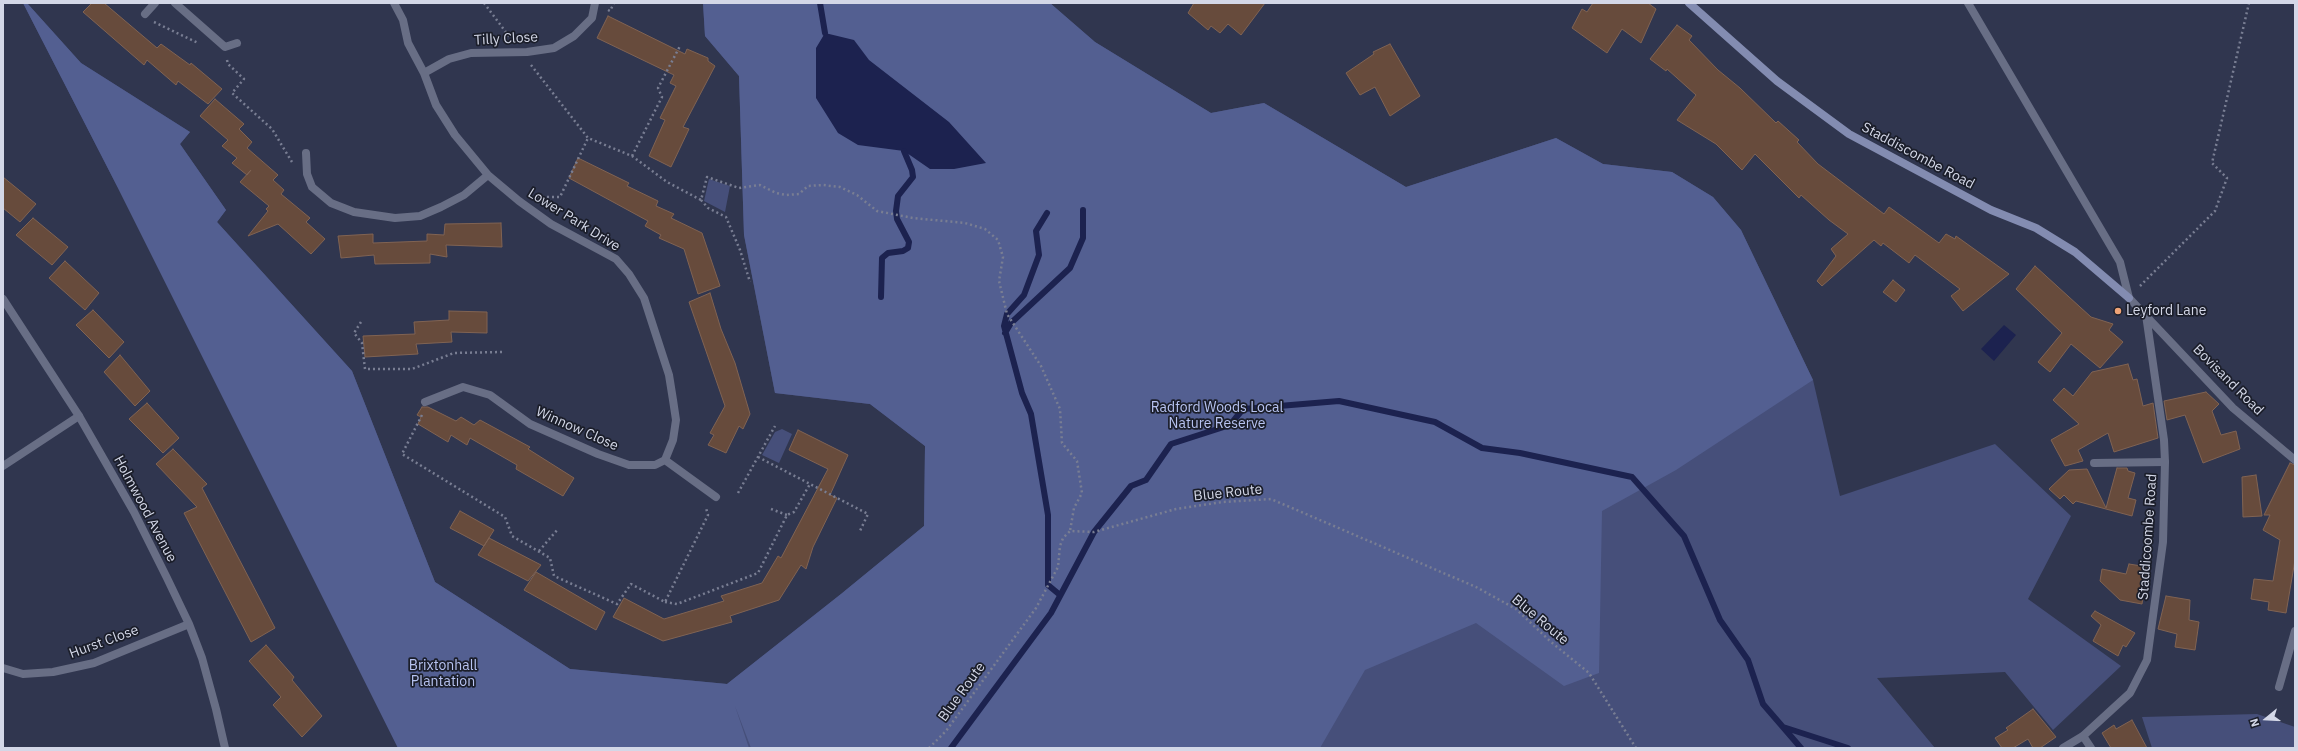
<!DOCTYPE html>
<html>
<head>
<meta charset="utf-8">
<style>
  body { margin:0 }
  #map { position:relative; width:2298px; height:751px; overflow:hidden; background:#30364f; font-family:"IBM Plex Sans",sans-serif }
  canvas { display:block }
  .frame { position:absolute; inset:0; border:4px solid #d3d7e7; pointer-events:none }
  .north { position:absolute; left:2246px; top:699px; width:40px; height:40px; -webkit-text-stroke:3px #1b1e2a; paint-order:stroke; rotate:252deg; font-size:11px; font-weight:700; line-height:16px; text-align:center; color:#d3d7e7 }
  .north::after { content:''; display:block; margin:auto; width:14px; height:18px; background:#d3d7e7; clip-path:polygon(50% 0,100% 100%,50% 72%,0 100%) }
</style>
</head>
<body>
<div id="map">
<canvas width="2298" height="751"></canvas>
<div class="frame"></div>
<div class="north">N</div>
</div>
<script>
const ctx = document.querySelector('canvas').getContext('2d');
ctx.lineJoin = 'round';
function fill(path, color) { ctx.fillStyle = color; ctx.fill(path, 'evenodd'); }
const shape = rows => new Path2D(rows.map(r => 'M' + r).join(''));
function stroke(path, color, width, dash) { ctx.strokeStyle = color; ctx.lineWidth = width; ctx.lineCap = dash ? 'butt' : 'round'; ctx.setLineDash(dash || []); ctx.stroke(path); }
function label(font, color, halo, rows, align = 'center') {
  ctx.font = font + ' "IBM Plex Sans",sans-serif'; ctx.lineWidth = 3.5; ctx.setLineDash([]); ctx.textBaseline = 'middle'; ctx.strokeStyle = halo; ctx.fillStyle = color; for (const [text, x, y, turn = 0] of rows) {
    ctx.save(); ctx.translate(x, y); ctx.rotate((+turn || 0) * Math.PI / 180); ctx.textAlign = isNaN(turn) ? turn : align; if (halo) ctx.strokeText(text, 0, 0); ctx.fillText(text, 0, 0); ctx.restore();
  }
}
fill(shape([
  [23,3,27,3,81,63,190,132,180,144,226,210,217,222,352,371,435,582,570,669,727,684,841,594,924,526,925,446,870,404,775,393,744,235,739,76,705,36,703,3,1050,3,1095,42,1211,113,1264,103,1406,187,1556,138,1603,164,1672,172,1713,197,1741,230,1813,380,1840,496,1995,444,2071,516,2028,599,2121,666,2053,730,2005,672,1877,678,1935,748,398,748,118,188],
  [709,179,730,186,725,212,704,201],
  [782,429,792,434,779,463,762,455,775,432],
  [2257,714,2295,727,2295,748,2152,748,2142,717]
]), '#464f7a');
fill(shape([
  [23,3,27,3,81,63,190,132,180,144,226,210,217,222,352,371,435,582,570,669,727,684,841,594,924,526,925,446,870,404,775,393,744,235,739,76,705,36,703,3,1050,3,1095,42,1211,113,1264,103,1406,187,1556,138,1603,164,1672,172,1713,197,1741,230,1813,380,1676,470,1602,511,1599,673,1564,686,1476,623,1365,670,1320,748,751,748,735,706,749,748,398,748,118,188]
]), '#535f91');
fill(shape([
  [825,33,854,40,869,60,949,122,986,163,954,169,930,169,904,151,858,145,838,133,816,98,816,48],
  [2004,325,2016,335,1994,361,1981,349]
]), '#1c224f');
stroke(shape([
  [820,3,825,33],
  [1047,213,1036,231,1039,255,1024,295,1007,314,1004,326,1022,393,1031,414,1048,515,1048,585,1060,595],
  [881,297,882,258,888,253,903,251,908,248,909,242,897,219,896,211,898,196,913,177,912,170,904,151],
  [1005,333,1011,323,1070,268,1083,238,1083,210],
  [1783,727,1848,748],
  [951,748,1051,613,1094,532,1131,486,1146,480,1171,444,1230,425,1243,409,1339,401,1435,422,1482,448,1520,453,1632,477,1684,536,1720,620,1748,660,1763,704,1801,748]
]), '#1c224f', 6);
const building = shape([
  [92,3,104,3,157,48,161,44,190,65,191,63,222,89,208,104,178,81,176,85,147,60,144,65,83,12,92,3],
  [1194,3,1265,3,1241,35,1228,24,1220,33,1211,26,1208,30,1188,13,1194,3],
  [1593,3,1648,3,1656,9,1641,43,1622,29,1607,53,1572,28,1582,9,1587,12,1593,3],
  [608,16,685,54,687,49,708,58,708,61,715,66,683,127,689,129,671,167,649,156,665,120,660,118,676,86,670,83,674,75,597,38,608,16],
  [1677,25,1692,36,1689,40,1718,70,1740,88,1776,123,1778,121,1799,140,1797,142,1818,164,1884,214,1889,207,1939,243,1946,234,1955,239,1956,236,2009,274,1963,311,1951,296,1960,289,1915,255,1909,263,1883,243,1881,246,1874,240,1822,286,1817,281,1836,256,1831,249,1848,234,1829,220,1801,195,1799,198,1755,154,1742,170,1716,144,1677,120,1696,95,1667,69,1666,71,1650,59,1677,25],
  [1390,44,1420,96,1390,116,1375,87,1360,95,1346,73,1374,54,1373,52,1390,44],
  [215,99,244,124,239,129,252,142,247,148,278,175,273,180,284,190,281,194,310,218,306,222,325,239,311,254,278,224,248,236,268,211,266,209,269,206,240,182,251,170,247,175,232,163,237,158,222,146,228,140,200,116,215,99],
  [578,158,629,183,627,186,658,201,656,206,674,214,671,218,702,233,720,286,698,294,684,249,659,238,661,235,645,226,648,221,569,178,578,158],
  [3,177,36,204,20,222,3,208,3,177],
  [33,218,68,247,52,265,16,235,33,218],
  [501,223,502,247,446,245,447,257,430,254,430,263,375,264,374,255,341,258,338,236,373,234,373,243,427,241,427,234,444,235,445,224,501,223],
  [65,261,99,293,85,310,49,278,65,261],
  [2035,266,2091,317,2113,324,2109,330,2123,342,2100,368,2071,344,2050,372,2038,362,2062,333,2016,289,2035,266],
  [1893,280,1905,290,1896,302,1883,292,1893,280],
  [710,293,721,329,735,363,750,414,743,429,739,426,726,453,708,445,714,435,710,433,725,406,689,302,710,293],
  [93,310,124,342,109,358,76,325,93,310],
  [449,311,487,312,487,333,451,332,452,342,416,344,418,354,365,357,363,336,415,334,414,322,449,320,449,311],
  [120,355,150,391,135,406,104,372,120,355],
  [2128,364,2133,380,2137,379,2143,406,2153,403,2158,438,2114,452,2108,433,2078,450,2083,461,2065,466,2051,440,2079,424,2053,400,2064,388,2073,396,2092,372,2128,364],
  [2206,392,2219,404,2212,411,2221,435,2236,431,2240,449,2203,463,2185,415,2167,420,2164,401,2206,392],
  [147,403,179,438,163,453,129,419,147,403],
  [422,407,428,407,456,421,461,417,474,425,480,420,530,447,528,449,574,478,563,496,516,469,517,465,470,438,467,445,451,435,448,442,418,424,421,417,417,415,422,407],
  [798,430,848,455,830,495,837,498,813,547,806,569,801,565,779,600,730,616,732,622,663,641,613,617,624,598,664,619,724,601,721,596,762,583,778,556,781,558,828,469,789,450,798,430],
  [173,449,207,484,202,488,275,628,251,642,184,513,197,507,156,464,173,449],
  [2290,463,2295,465,2295,560,2286,613,2268,610,2269,602,2251,599,2254,579,2273,581,2280,540,2263,530,2270,515,2264,515,2290,463],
  [2117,468,2127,468,2128,471,2135,473,2128,498,2136,500,2132,516,2076,501,2073,504,2064,495,2060,499,2049,489,2069,470,2087,469,2106,508,2117,468],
  [2256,475,2262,516,2243,517,2242,477,2256,475],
  [460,511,494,530,484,546,450,528,460,511],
  [489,538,541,565,528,581,478,555,489,538],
  [2129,564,2148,567,2142,604,2120,600,2100,581,2102,569,2126,574,2129,564],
  [536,572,605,612,596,630,524,590,536,572],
  [2166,596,2190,600,2189,620,2199,622,2195,650,2175,647,2177,634,2158,629,2166,596],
  [2095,611,2135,633,2126,647,2123,645,2118,656,2093,641,2101,625,2091,616,2095,611],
  [266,645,294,677,292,680,322,716,302,737,273,705,281,697,249,661,266,645],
  [2033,709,2056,737,2040,748,2033,748,2028,739,2013,748,2002,748,1995,738,2008,730,2006,728,2033,709],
  [2132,720,2147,748,2111,748,2102,733,2114,725,2116,729,2132,720]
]);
fill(building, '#674b3c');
stroke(building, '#806353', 1);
stroke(shape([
  [484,3,511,39],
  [608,10,610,11,614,3],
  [154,22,198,43],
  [227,60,228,64,244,79,232,93,272,129,292,162],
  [531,65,588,138,632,156,667,182,701,200,707,177,739,188,760,185,776,193,786,195,799,194,808,186,823,185,840,187,857,195,877,211,913,218,965,223,985,229,998,240,1003,257,999,281,1007,314,1041,366,1060,409,1062,443,1077,461,1082,493,1074,508,1070,531],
  [632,156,662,97,658,88,680,46],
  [537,197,560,197,588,138],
  [701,200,708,208,726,217,740,250,750,282],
  [2140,286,2215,211,2227,178,2212,163,2249,3],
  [361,322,354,333,362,343,365,369,412,369,454,353,502,352],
  [422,415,402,454,505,517,512,536,550,558,554,576,617,604,631,584,665,602,708,515,706,508],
  [758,457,868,514,859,533],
  [738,493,775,426],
  [771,509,787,515],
  [539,551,558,529],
  [665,602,677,604,758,573,787,515,794,512,810,484],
  [929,748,946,731,1036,608,1058,567,1060,546,1063,538,1070,531,1094,532,1176,509,1223,502,1271,499,1476,587,1516,609,1551,642,1589,673,1636,748]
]), '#797e93', 2.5, [2, 3]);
stroke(shape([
  [2094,463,2165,462],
  [3,466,79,416],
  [2279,687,2295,631],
  [2083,736,2091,748]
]), '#686e85', 8);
stroke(shape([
  [175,3,225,47,237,43],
  [394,3,403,20,408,43,424,73,436,105,455,135,488,175,519,201,551,224,616,259,629,274,644,298,669,375,673,400,676,420,673,440,665,460],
  [1968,3,2120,262,2129,298,2233,408,2295,460],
  [145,14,155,3],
  [424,73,449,59,471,53,527,52,554,48,574,36,592,18,595,3],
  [306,153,307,174,312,187,331,203,354,212,395,218,420,216,441,207,464,195,488,175],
  [3,299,79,416,134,512,167,578,189,624,202,658,216,709,225,748],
  [425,402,463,387,490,395,530,424,598,454,629,465,655,465,665,460,716,497],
  [3,668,23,674,53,672,94,663,189,624],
  [2063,748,2083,736,2130,693,2147,660,2163,542,2165,462,2164,440,2146,315]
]), '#686e85', 8);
stroke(shape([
  [1689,3,1777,81,1849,134,1991,210,2036,228,2075,252,2129,298]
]), '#838cb1', 8);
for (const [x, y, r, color] of [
  [2118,311,4,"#efa376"]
]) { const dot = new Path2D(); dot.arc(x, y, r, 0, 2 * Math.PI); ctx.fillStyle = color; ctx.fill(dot); stroke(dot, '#1b1e2a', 1.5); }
label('14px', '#d3d7e7', '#1b1e2a', [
  ["Tilly Close",506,39,-3],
  ["Staddiscombe Road",1918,156,28],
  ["Lower Park Drive",574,220,32],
  ["Bovisand Road",2228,380,45],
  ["Winnow Close",577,429,24],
  ["Blue Route",1228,493,-6],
  ["Holmwood Avenue",145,509,62],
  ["Staddicoombe Road",2148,537,-86],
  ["Blue Route",1540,620,40],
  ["Hurst Close",104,642,-20],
  ["Blue Route",962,692,-54]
]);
label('14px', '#d3d7e7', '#1b1e2a', [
  ["Leyford Lane",2126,311]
], 'left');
label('14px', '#b7c3f1', '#1b1e2a', [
  ["Radford Woods Local",1217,408],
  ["Nature Reserve",1217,424],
  ["Brixtonhall",443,666],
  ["Plantation",443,682]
]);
</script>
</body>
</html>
